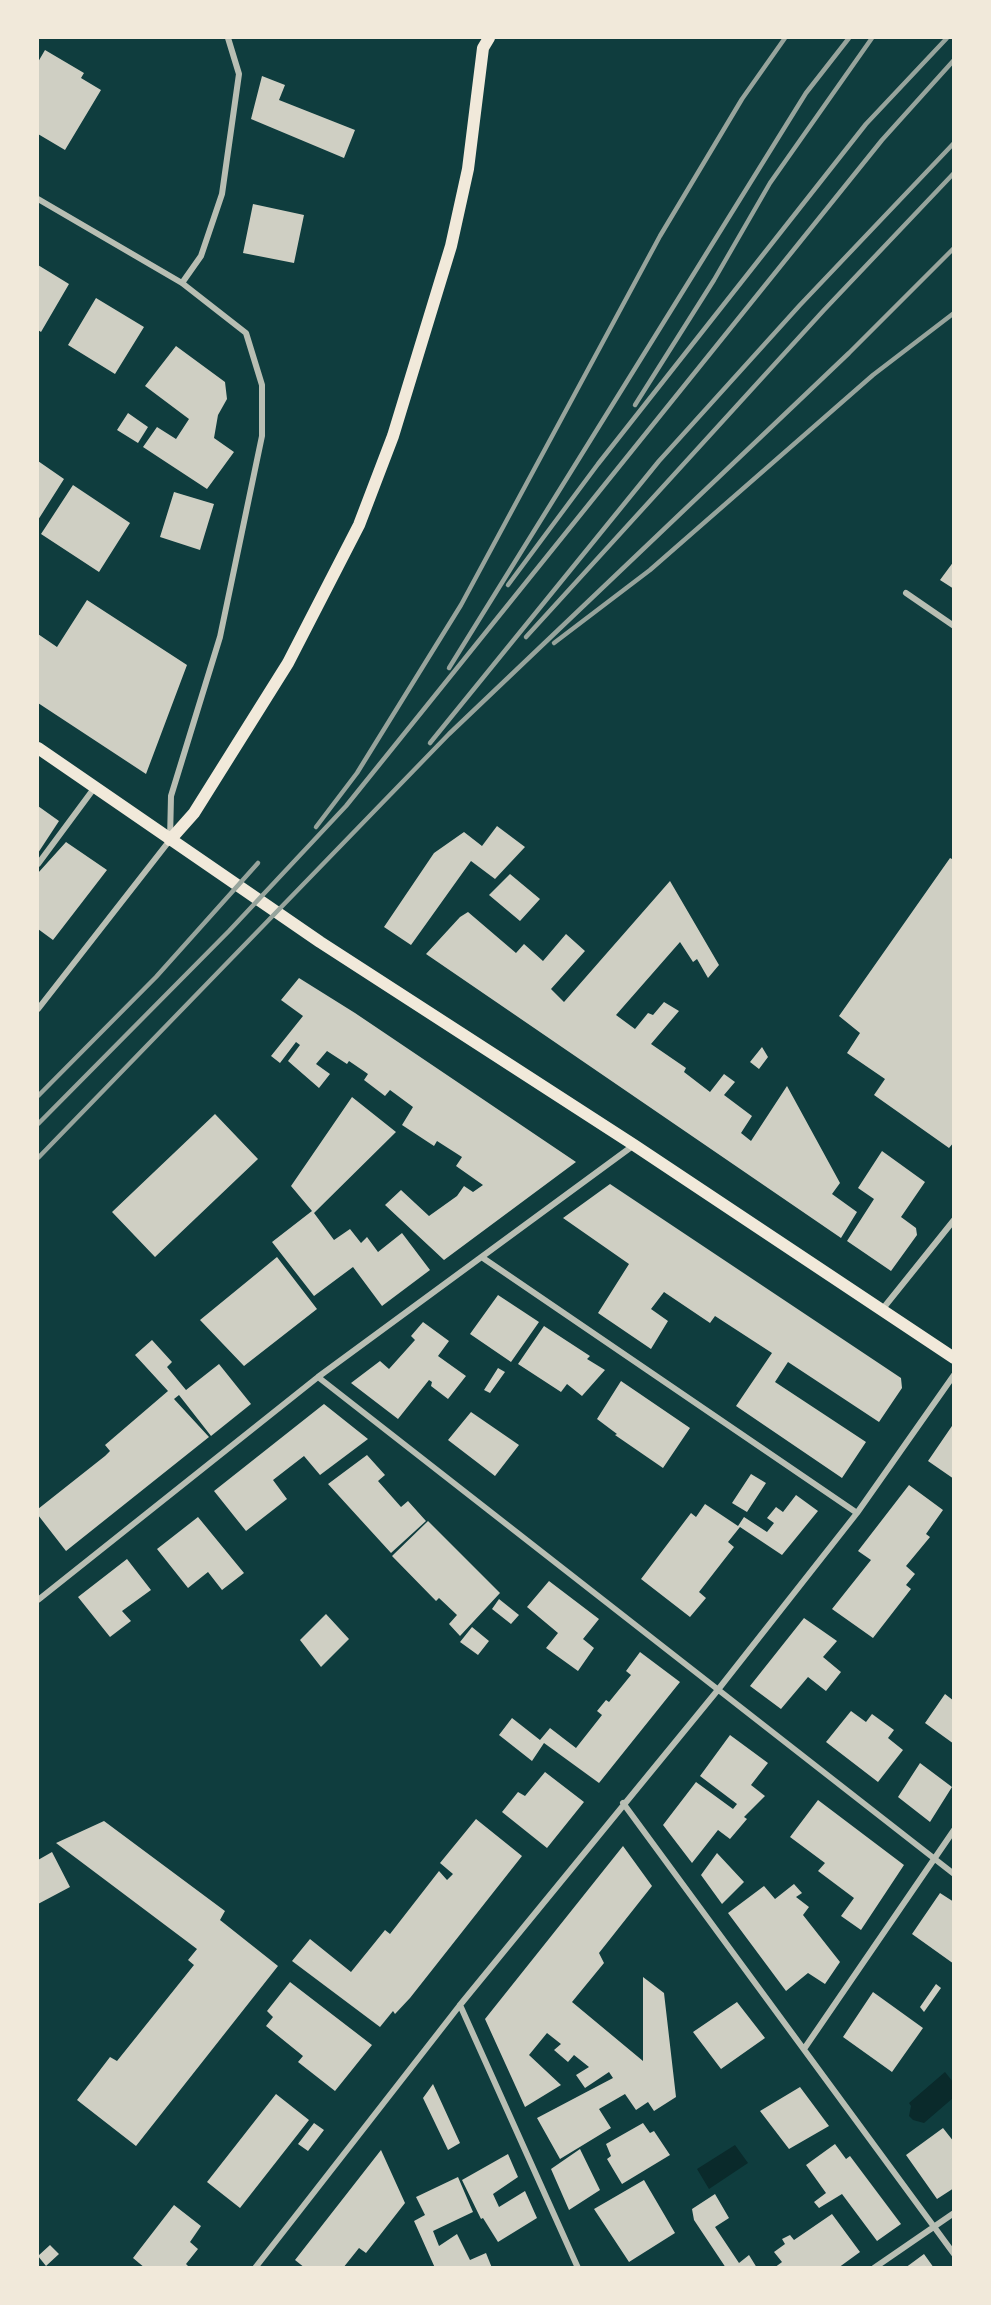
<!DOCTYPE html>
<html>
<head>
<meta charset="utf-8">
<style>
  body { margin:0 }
  #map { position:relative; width:991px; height:2305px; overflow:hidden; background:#0f3d3e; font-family:"Varela Round",sans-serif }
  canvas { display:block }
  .frame { position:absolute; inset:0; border:39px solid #f1e9da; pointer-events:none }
</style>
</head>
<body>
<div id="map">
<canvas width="991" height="2305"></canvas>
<div class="frame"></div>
</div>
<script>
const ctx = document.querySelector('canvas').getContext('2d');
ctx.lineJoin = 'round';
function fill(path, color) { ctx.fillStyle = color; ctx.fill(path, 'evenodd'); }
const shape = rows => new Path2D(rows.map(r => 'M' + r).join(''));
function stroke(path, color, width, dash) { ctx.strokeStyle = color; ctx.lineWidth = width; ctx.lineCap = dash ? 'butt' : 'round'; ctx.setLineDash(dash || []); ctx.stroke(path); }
fill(shape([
  [945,2072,953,2082,953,2098,924,2123,913,2120,909,2116,911,2106,909,2103],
  [735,2145,748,2163,709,2189,697,2169]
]), '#0a2a2b');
fill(shape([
  [45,50,84,73,81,78,101,90,65,150,38,134,38,62],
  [262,76,285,85,279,100,355,130,344,158,251,119],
  [253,204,304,215,294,263,243,253],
  [38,265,69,284,41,332,38,330],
  [96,298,144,327,115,374,68,345],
  [176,346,225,382,227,399,218,415,214,438,234,452,207,489,143,447,157,427,176,439,189,419,145,386],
  [128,413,148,427,138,443,117,430],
  [38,461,64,479,38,520],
  [73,485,130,523,99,572,41,534],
  [174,492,214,504,200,550,160,537],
  [954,561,954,589,940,580],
  [87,600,187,665,146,774,38,703,38,634,57,647],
  [38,806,59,821,38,853],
  [497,826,525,847,495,879,471,861,411,945,384,927,434,853,464,832,482,846],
  [66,842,107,870,53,940,38,929,38,873],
  [950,858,954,860,954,1142,949,1148,874,1095,885,1079,847,1053,860,1033,839,1016],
  [510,874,540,899,520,921,489,895],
  [670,881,719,965,708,978,697,959,693,962,680,942,616,1015,635,1029,648,1013,653,1015,664,1002,679,1011,651,1044,686,1068,684,1072,710,1092,724,1074,735,1082,724,1095,752,1116,741,1133,751,1141,787,1086,840,1183,832,1194,857,1212,841,1238,426,954,460,917,468,912,516,953,524,944,543,961,566,934,585,951,551,989,564,1002],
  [299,978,355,1013,576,1162,444,1260,385,1205,401,1190,429,1216,457,1196,464,1186,473,1192,483,1185,456,1166,462,1157,437,1141,434,1146,402,1125,413,1107,390,1090,385,1096,364,1080,368,1074,349,1061,347,1064,327,1051,316,1064,330,1074,319,1088,288,1061,300,1045,296,1042,280,1063,271,1056,303,1016,281,1000],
  [762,1047,768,1057,759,1069,750,1062],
  [352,1097,396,1132,314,1213,334,1240,350,1229,361,1243,367,1237,378,1252,402,1233,430,1270,382,1306,353,1267,314,1296,272,1242,312,1211,291,1186],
  [215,1114,258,1159,155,1257,112,1212],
  [882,1151,925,1182,901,1217,916,1228,917,1235,891,1271,847,1241,874,1199,858,1188],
  [610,1184,901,1378,902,1388,879,1422,788,1362,775,1382,866,1442,842,1478,736,1406,772,1353,715,1316,710,1323,664,1292,651,1309,668,1321,651,1349,598,1313,629,1264,563,1218],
  [277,1257,317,1309,244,1366,200,1320],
  [498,1295,539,1322,511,1362,470,1334],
  [423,1322,449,1341,438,1356,466,1376,448,1399,431,1386,432,1382,429,1380,398,1419,351,1383,380,1361,389,1369,415,1340,411,1336],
  [544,1326,590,1356,587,1359,605,1370,582,1396,567,1384,561,1392,518,1364],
  [152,1340,172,1362,167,1367,186,1390,219,1364,251,1404,211,1436,179,1395,174,1399,209,1437,66,1551,38,1515,38,1509,105,1456,110,1451,105,1445,168,1391,135,1355],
  [498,1368,505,1372,490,1393,484,1390],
  [621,1381,690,1428,663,1468,615,1435,617,1434,597,1419],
  [324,1404,368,1439,320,1475,304,1456,273,1480,287,1499,246,1531,214,1491],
  [471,1412,519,1445,495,1476,448,1440],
  [954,1423,954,1479,928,1461],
  [367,1455,385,1475,378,1481,401,1507,408,1501,426,1521,391,1553,328,1484],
  [751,1474,766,1483,747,1512,732,1503],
  [909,1485,943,1510,926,1534,930,1537,906,1566,915,1574,906,1585,911,1589,873,1638,832,1609,871,1560,858,1551],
  [796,1495,818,1511,782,1555,740,1527,728,1542,734,1547,699,1592,706,1598,690,1617,641,1579,691,1513,696,1517,705,1504,738,1526,744,1517,767,1532,774,1523,767,1518,776,1507,783,1512],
  [198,1517,244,1573,222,1590,208,1572,188,1588,157,1549],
  [428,1521,500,1593,460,1636,449,1624,457,1615,439,1598,436,1601,392,1556],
  [127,1559,151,1590,122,1611,131,1621,110,1637,78,1597],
  [549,1581,599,1619,583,1639,594,1648,578,1671,546,1648,558,1633,527,1607],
  [499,1599,519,1615,511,1624,492,1609],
  [326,1614,349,1639,321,1667,300,1640],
  [804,1618,837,1641,823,1657,841,1672,826,1691,808,1677,781,1709,750,1686],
  [472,1627,489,1641,478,1655,460,1642],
  [640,1652,680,1682,599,1783,544,1743,532,1761,499,1735,512,1718,540,1740,550,1728,576,1748,602,1715,597,1711,606,1700,609,1702,631,1675,626,1671],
  [945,1694,954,1701,954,1744,925,1723],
  [851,1711,866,1722,872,1714,894,1730,888,1738,903,1750,878,1782,826,1742],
  [730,1735,768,1763,751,1785,765,1796,744,1817,747,1819,730,1839,718,1830,692,1863,663,1825,696,1782,733,1809,737,1804,700,1776],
  [920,1763,952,1787,930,1822,898,1797],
  [545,1772,584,1802,547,1848,502,1812,518,1792,525,1796],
  [818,1800,904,1865,861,1930,841,1916,854,1898,818,1871,825,1863,790,1837],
  [476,1819,522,1856,410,1998,395,2014,393,2011,380,2027,292,1961,310,1939,351,1972,385,1930,390,1934,439,1871,447,1880,453,1874,440,1863],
  [104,1821,225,1911,220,1920,278,1966,136,2146,77,2100,110,2057,117,2061,194,1965,188,1960,197,1949,56,1843],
  [623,1846,652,1886,599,1953,604,1963,572,2002,643,2061,643,1977,664,1993,676,2097,654,2111,648,2102,636,2110,625,2094,599,2109,611,2128,560,2159,537,2118,613,2078,609,2072,585,2088,576,2075,589,2067,574,2055,568,2062,554,2050,561,2044,547,2033,529,2055,561,2085,525,2107,485,2019],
  [52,1852,70,1887,38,1904,38,1860],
  [717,1853,744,1882,722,1904,701,1875],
  [794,1884,802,1893,796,1897,809,1907,803,1915,840,1962,825,1984,808,1973,786,1991,728,1913,764,1886,775,1899],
  [940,1893,954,1902,954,1964,912,1934],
  [290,1982,372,2045,335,2091,298,2062,303,2056,266,2026,273,2017,267,2011],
  [936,1984,941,1988,924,2012,920,2007],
  [873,1992,923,2028,892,2072,843,2037],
  [737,2002,765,2038,721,2069,693,2032],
  [433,2084,460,2143,448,2150,423,2098],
  [800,2087,829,2126,789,2149,760,2111],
  [276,2094,309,2120,240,2208,207,2182],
  [314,2123,324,2130,308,2151,298,2144],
  [643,2123,650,2133,654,2131,670,2155,622,2184,607,2159,611,2156,606,2144],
  [943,2128,954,2142,954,2188,937,2199,906,2155],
  [835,2144,846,2159,850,2156,901,2224,877,2241,842,2194,819,2208,814,2202,826,2193,806,2165],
  [580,2149,600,2190,569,2210,551,2169],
  [381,2150,405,2203,366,2253,359,2248,343,2268,305,2268,295,2260],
  [508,2154,518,2177,493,2194,499,2207,525,2191,537,2218,498,2242,483,2218,481,2219,462,2180],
  [458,2177,473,2212,433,2231,439,2246,457,2234,470,2260,486,2253,492,2268,435,2268,414,2221,425,2215,416,2197],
  [644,2180,675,2233,629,2262,594,2209],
  [715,2194,729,2218,715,2227,739,2263,749,2255,757,2268,726,2268,694,2220,692,2209],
  [174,2205,201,2226,190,2242,198,2249,186,2264,190,2268,145,2268,133,2258],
  [832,2214,860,2252,838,2268,774,2268,782,2262,774,2252,785,2244,782,2239,790,2235,794,2240],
  [50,2245,59,2254,46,2266,38,2256],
  [924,2254,934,2268,905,2268]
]), '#cfcfc3');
stroke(shape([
  [38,199,182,283,246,333,262,385,262,436,220,637,171,796,170,840,38,1009],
  [182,283,201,256,222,194,239,74,228,38],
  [906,593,954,626],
  [38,864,95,787],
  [483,1258,857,1513],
  [881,1311,954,1220],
  [318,1377,954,1874],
  [38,1600,318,1377,634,1145],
  [623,1803,954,2254],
  [460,2005,578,2268],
  [804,2049,954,1830],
  [255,2268,460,2005,717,1691,857,1513,954,1375],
  [874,2268,954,2213]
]), '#b8beb3', 6);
stroke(shape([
  [38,748,320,942,634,1145,954,1358],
  [170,840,194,813,288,663,359,525,393,436,451,246,468,169,483,48,489,38]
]), '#f1e9da', 12);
stroke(shape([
  [635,405,714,280,770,183,872,38],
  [508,585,598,464,866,124,947,38],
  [526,637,824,310,954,173],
  [554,643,650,570,873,375,954,313],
  [449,668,806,93,849,38],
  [430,743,659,461,800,305,954,143],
  [316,827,357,773,461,605,660,236,742,99,785,38],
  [38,1096,156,977,258,863],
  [38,1124,229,931,346,806,882,140,954,60],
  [38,1158,449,734,849,353,954,248]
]), '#97a49c', 4.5);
</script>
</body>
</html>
